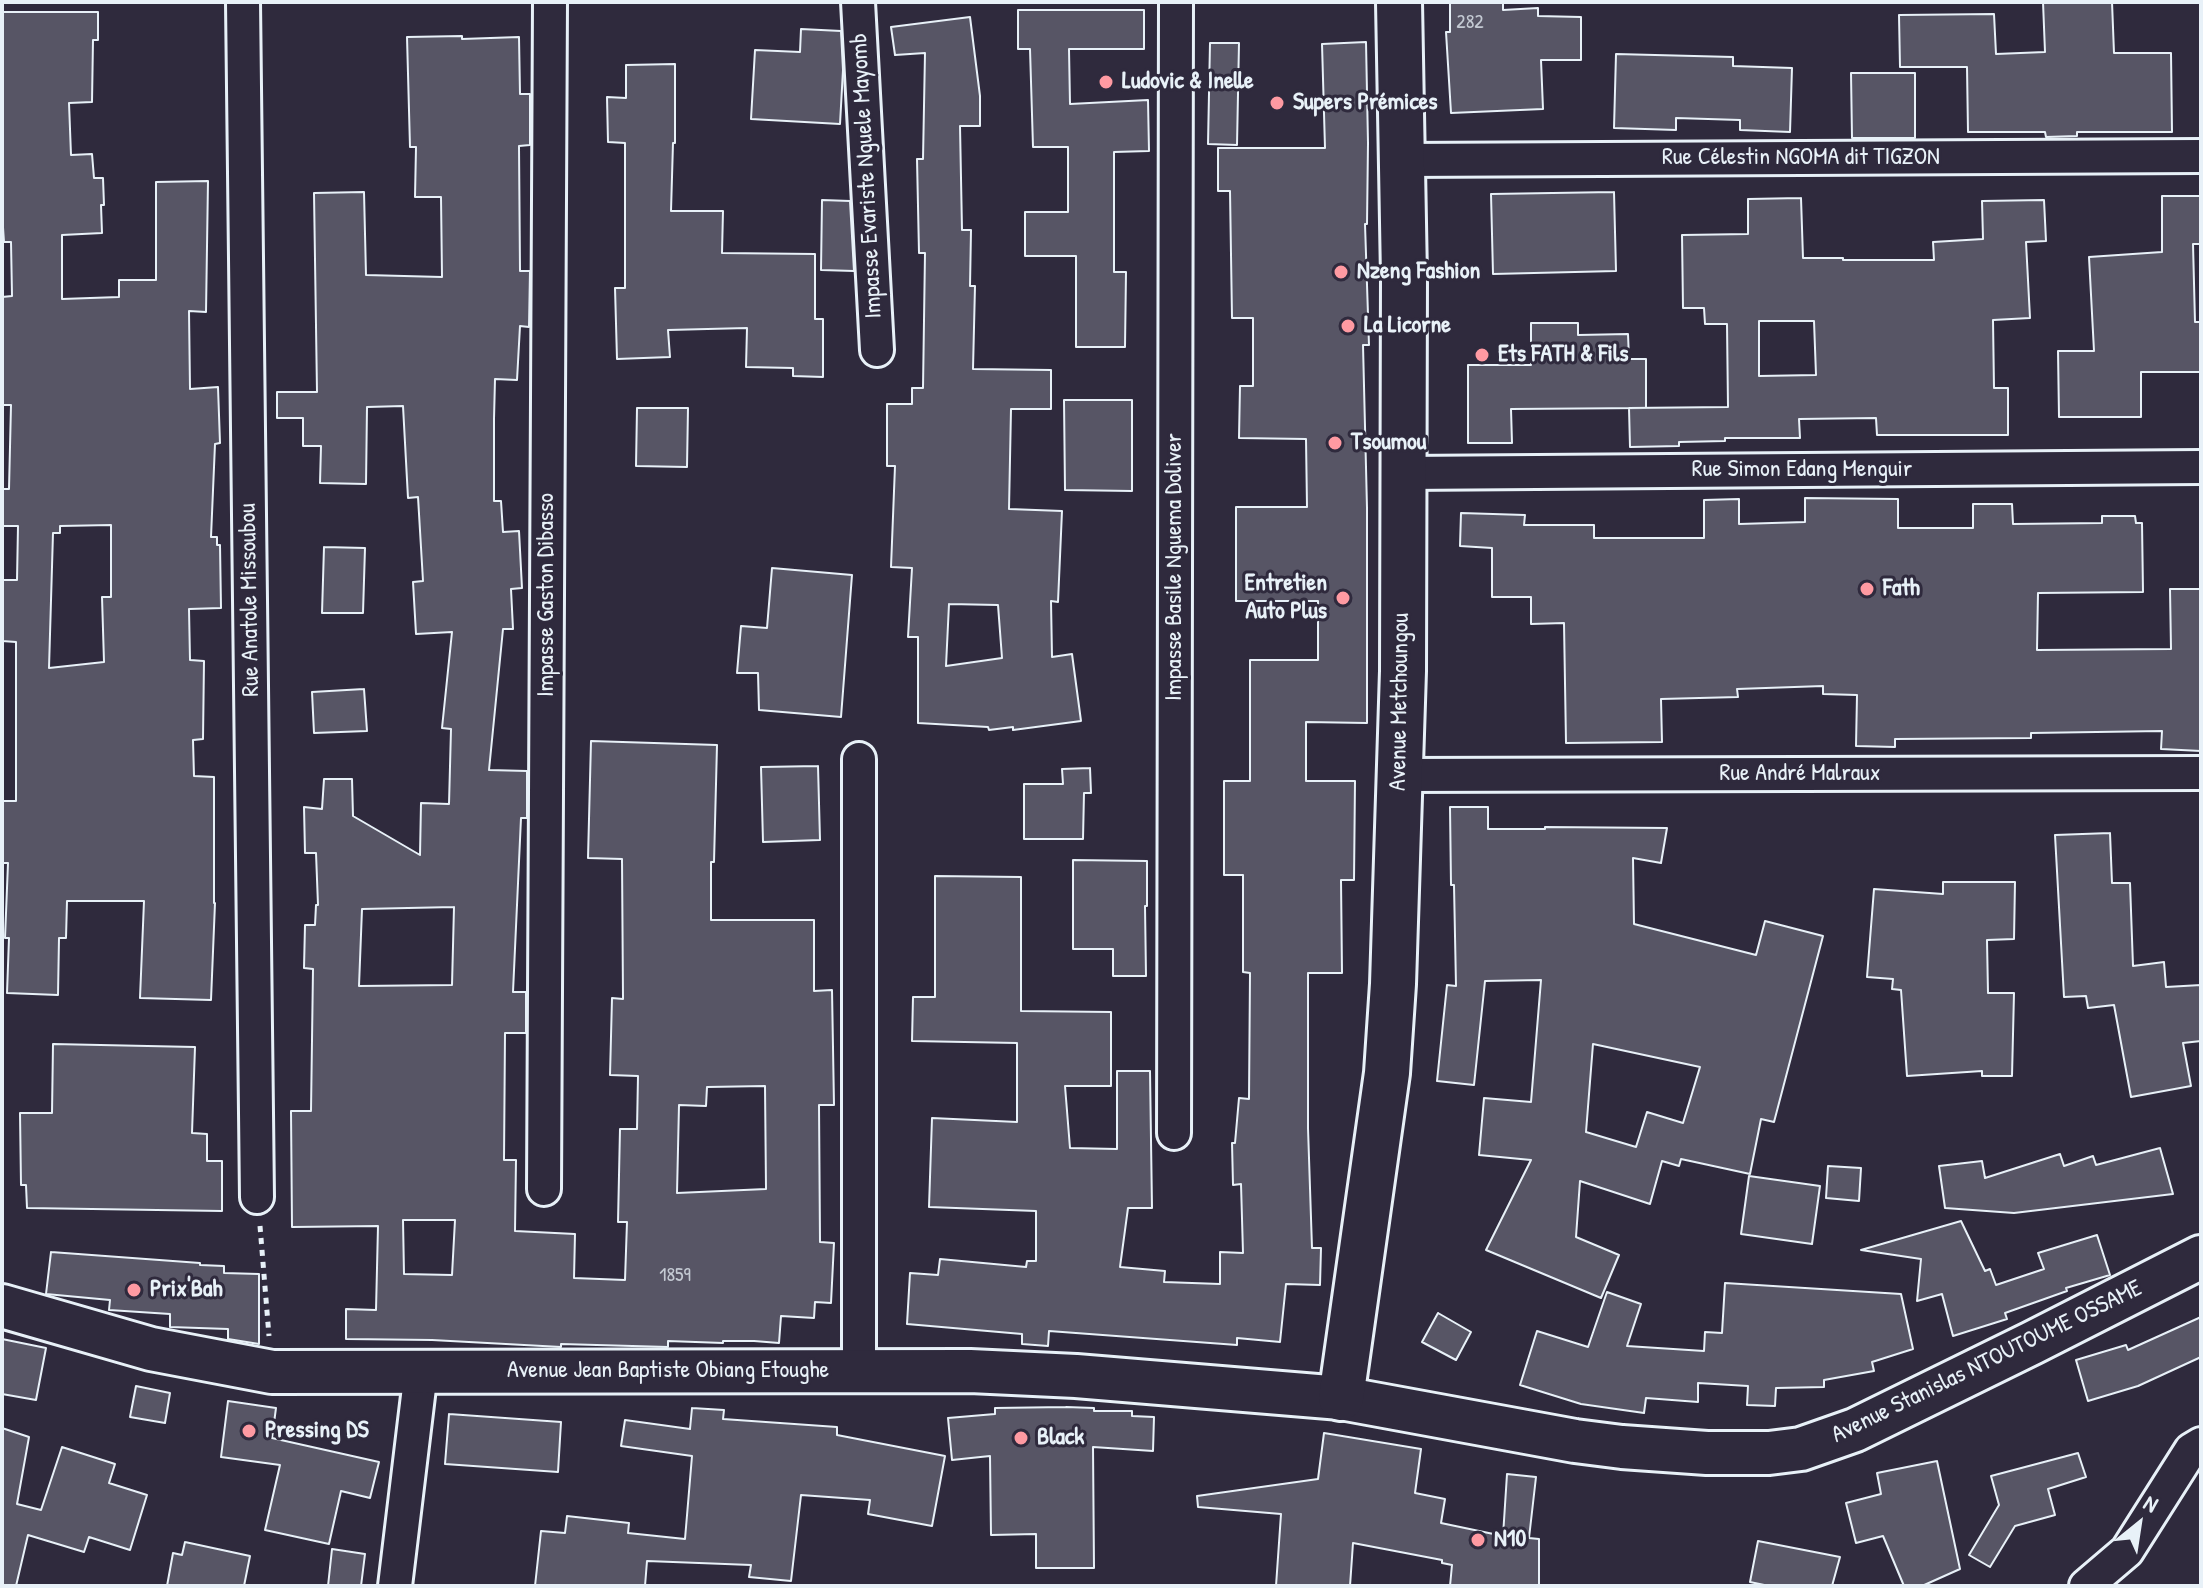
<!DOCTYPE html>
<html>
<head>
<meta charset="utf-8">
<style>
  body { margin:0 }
  #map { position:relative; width:2203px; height:1588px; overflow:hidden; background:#2f2a3d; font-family:"Patrick Hand",sans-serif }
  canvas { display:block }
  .frame { position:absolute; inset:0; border:4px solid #e8f1f8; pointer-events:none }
  .north { position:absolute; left:2099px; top:1484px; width:80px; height:80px; -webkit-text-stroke:6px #2f2a3d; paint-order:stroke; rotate:30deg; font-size:22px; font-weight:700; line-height:32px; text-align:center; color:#e8f1f8 }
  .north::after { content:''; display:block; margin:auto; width:28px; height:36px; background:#e8f1f8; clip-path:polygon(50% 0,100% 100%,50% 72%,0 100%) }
</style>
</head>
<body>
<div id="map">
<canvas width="2203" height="1588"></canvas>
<div class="frame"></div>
<div class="north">N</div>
</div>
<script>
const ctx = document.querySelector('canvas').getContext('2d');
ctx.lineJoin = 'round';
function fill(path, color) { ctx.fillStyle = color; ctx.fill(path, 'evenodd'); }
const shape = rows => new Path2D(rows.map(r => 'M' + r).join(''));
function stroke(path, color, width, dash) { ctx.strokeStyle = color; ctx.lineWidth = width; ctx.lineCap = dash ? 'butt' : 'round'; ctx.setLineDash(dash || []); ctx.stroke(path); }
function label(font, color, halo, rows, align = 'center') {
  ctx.font = font + ' "Patrick Hand",sans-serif'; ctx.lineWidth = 6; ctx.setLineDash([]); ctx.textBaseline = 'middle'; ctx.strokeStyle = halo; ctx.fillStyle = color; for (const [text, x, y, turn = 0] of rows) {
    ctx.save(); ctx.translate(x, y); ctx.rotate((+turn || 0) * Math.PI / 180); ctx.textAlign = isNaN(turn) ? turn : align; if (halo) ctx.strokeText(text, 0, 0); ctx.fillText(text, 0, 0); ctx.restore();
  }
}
const building = shape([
  [1450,2,1503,2,1503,10,1538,8,1538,16,1581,17,1581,60,1541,60,1543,109,1451,113,1446,32,1450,32,1450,2],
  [2043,2,2112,2,2114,53,2171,53,2172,132,2077,132,2077,136,2046,137,2045,132,1968,132,1967,67,1900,67,1899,15,1994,14,1996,54,2045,52,2043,2],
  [1018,10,1144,10,1144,49,1069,49,1070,104,1148,100,1149,151,1114,152,1114,272,1126,272,1125,347,1076,347,1076,256,1025,256,1025,212,1068,212,1068,147,1033,147,1030,49,1018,49,1018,10],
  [2,12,98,12,98,40,93,40,92,102,69,103,71,155,92,154,94,178,103,178,104,205,101,205,102,233,62,235,62,299,119,297,119,280,156,280,156,182,208,181,206,312,189,311,190,389,218,387,220,443,215,444,211,537,217,537,217,545,220,545,221,608,189,609,190,660,204,661,203,739,193,740,194,776,214,777,214,903,215,903,211,1000,140,998,144,901,67,901,66,938,59,938,58,995,7,993,9,938,5,938,8,863,2,863,2,801,16,801,16,642,2,641,2,580,17,580,18,526,2,526,2,489,9,489,11,405,2,405,2,297,12,296,11,242,4,242,2,213,2,12],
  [111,525,111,597,102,597,104,662,49,668,53,533,60,533,60,526,111,525],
  [970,17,980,96,980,126,960,126,962,230,971,230,970,286,975,286,973,369,1051,370,1051,409,1011,409,1009,509,1062,511,1058,602,1051,601,1052,657,1072,654,1081,721,1013,730,1013,727,989,730,988,727,918,723,918,637,908,637,912,568,891,567,895,466,887,466,887,404,912,404,912,388,923,388,925,253,919,253,917,159,923,159,925,53,895,55,891,27,970,17],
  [949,604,998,605,1002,658,946,666,949,604],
  [801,29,841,31,843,70,840,124,751,119,755,50,800,52,801,29],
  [462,36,462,39,519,37,520,94,530,94,530,145,519,146,520,271,530,271,529,327,520,326,517,380,495,379,494,419,494,501,501,501,503,532,519,531,522,588,511,589,513,629,503,629,489,770,527,771,527,818,521,818,513,992,526,992,526,1033,505,1033,504,1160,516,1160,515,1231,575,1234,574,1278,625,1280,627,1222,618,1222,620,1129,637,1129,638,1076,610,1075,612,998,623,999,622,859,588,858,591,741,717,745,714,862,711,862,711,920,814,920,814,991,832,990,834,1105,819,1105,820,1242,834,1243,831,1303,815,1302,814,1318,781,1316,779,1343,754,1341,723,1341,723,1343,668,1341,668,1347,561,1344,561,1347,432,1340,346,1339,346,1309,376,1310,378,1226,292,1227,291,1111,311,1111,313,969,304,968,305,925,315,925,316,905,318,905,316,853,305,853,304,807,322,809,324,779,352,779,353,816,420,855,421,803,449,804,451,729,442,728,452,632,416,634,413,582,423,581,418,497,408,498,403,406,367,407,366,484,320,483,321,446,303,446,303,418,277,418,277,392,317,392,314,193,364,192,366,275,442,277,441,197,415,197,416,147,410,147,407,37,462,36],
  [454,907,452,985,359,986,362,909,454,907],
  [765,1086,766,1189,677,1193,679,1105,706,1106,707,1087,765,1086],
  [403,1220,455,1220,452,1275,404,1274,403,1220],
  [1366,42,1368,143,1367,224,1365,224,1369,345,1363,345,1367,508,1367,723,1306,722,1306,781,1355,781,1354,880,1341,880,1342,973,1308,973,1308,1128,1312,1248,1321,1248,1320,1285,1286,1284,1280,1342,1237,1338,1237,1345,1049,1331,1048,1346,1022,1344,1022,1334,907,1324,910,1273,938,1275,940,1259,1026,1267,1027,1261,1036,1261,1036,1211,929,1207,932,1118,1017,1122,1017,1043,912,1041,913,997,935,997,935,876,1021,877,1021,1011,1111,1012,1111,1086,1065,1086,1070,1148,1117,1149,1117,1071,1150,1071,1152,1208,1128,1208,1120,1267,1165,1271,1164,1282,1220,1284,1220,1252,1243,1253,1241,1184,1233,1185,1232,1143,1235,1143,1239,1098,1249,1099,1250,973,1243,972,1243,875,1224,875,1224,781,1250,781,1250,660,1318,660,1318,601,1236,601,1236,507,1307,507,1306,439,1239,438,1240,386,1253,386,1253,318,1232,318,1230,191,1218,191,1218,148,1325,148,1322,44,1366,42],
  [1210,43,1239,43,1237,145,1208,144,1210,43],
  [1616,54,1733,57,1733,66,1792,68,1790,132,1740,130,1740,120,1676,118,1676,130,1614,128,1616,54],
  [675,64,675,143,673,143,671,211,723,211,722,253,815,254,815,319,823,319,823,377,793,376,793,368,746,367,747,328,668,330,670,357,617,359,615,288,625,288,625,143,608,142,607,97,626,98,626,65,675,64],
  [1851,73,1915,73,1915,138,1852,138,1851,73],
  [1614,192,1616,271,1493,274,1491,194,1614,192],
  [2162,196,2200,196,2200,244,2193,244,2195,322,2201,322,2201,372,2141,372,2141,417,2059,417,2058,351,2094,351,2089,257,2162,252,2162,196],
  [1801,198,1803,258,1843,258,1843,260,1934,260,1933,242,1983,239,1982,201,2044,200,2046,241,2026,242,2030,318,1993,320,1994,388,2008,388,2008,435,1877,435,1876,418,1799,419,1800,438,1725,438,1725,441,1679,442,1679,446,1630,447,1629,408,1728,407,1727,324,1705,324,1704,308,1683,308,1682,235,1748,234,1748,199,1801,198],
  [1759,321,1814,321,1816,375,1759,376,1759,321],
  [822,200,850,201,854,271,821,270,822,200],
  [1531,323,1578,323,1578,335,1628,334,1629,359,1646,359,1646,408,1511,409,1512,443,1468,443,1468,365,1531,365,1531,323],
  [1064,400,1132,400,1132,491,1065,490,1064,400],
  [637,408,688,408,687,467,636,466,637,408],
  [1805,498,1898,499,1898,528,1973,528,1973,504,2012,504,2013,524,2102,523,2102,516,2135,516,2136,523,2142,523,2143,592,2038,593,2037,650,2171,649,2170,589,2201,589,2201,751,2161,749,2162,731,2031,733,2031,738,1895,739,1895,747,1856,746,1857,695,1823,694,1823,686,1737,689,1738,697,1661,699,1662,742,1566,743,1564,623,1531,624,1531,597,1492,597,1492,548,1460,546,1461,513,1525,515,1524,525,1594,525,1594,538,1704,538,1704,500,1739,499,1739,524,1805,522,1805,498],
  [324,547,365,548,363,613,322,613,324,547],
  [772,568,852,575,841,717,759,710,758,673,737,673,741,626,767,628,772,568],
  [364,689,367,731,314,733,312,692,364,689],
  [818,766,820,840,763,842,761,767,818,766],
  [1090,768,1091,793,1084,793,1083,839,1024,839,1024,784,1063,784,1062,769,1090,768],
  [1450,807,1488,807,1488,829,1545,829,1545,827,1667,828,1661,863,1633,858,1634,924,1756,955,1765,921,1823,936,1774,1122,1761,1119,1750,1174,1681,1159,1679,1166,1662,1161,1650,1204,1580,1181,1576,1237,1619,1255,1601,1298,1486,1250,1531,1160,1479,1155,1484,1098,1531,1102,1541,980,1485,981,1474,1085,1437,1081,1447,985,1456,986,1454,885,1451,885,1450,807],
  [1593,1044,1700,1067,1683,1123,1647,1112,1636,1147,1586,1132,1593,1044],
  [2110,833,2112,883,2130,883,2133,966,2164,962,2166,987,2201,985,2201,1041,2183,1043,2191,1086,2131,1097,2114,1005,2088,1008,2086,996,2064,997,2055,835,2110,833],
  [1073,860,1147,861,1147,906,1145,906,1146,976,1113,976,1113,949,1073,949,1073,860],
  [1943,882,2015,882,2014,939,1987,940,1988,993,2014,993,2012,1076,1982,1076,1982,1071,1907,1076,1901,990,1892,989,1893,979,1867,977,1874,889,1943,894,1943,882],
  [53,1044,195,1047,192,1133,207,1134,207,1161,222,1161,222,1211,27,1208,26,1185,21,1185,20,1113,52,1113,53,1044],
  [2160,1148,2173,1194,2014,1213,1945,1208,1939,1166,1982,1161,1985,1178,2060,1154,2064,1166,2093,1156,2096,1165,2160,1148],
  [1828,1166,1861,1168,1859,1201,1826,1198,1828,1166],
  [1749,1176,1820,1186,1812,1244,1741,1234,1749,1176],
  [1961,1221,1985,1271,1990,1269,1996,1285,2044,1269,2038,1253,2097,1235,2110,1275,2066,1288,2067,1291,2005,1313,2007,1319,1953,1336,1942,1294,1917,1301,1921,1259,1861,1250,1961,1221],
  [51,1252,200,1263,200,1265,224,1266,224,1273,259,1274,259,1344,228,1339,228,1329,170,1327,170,1314,109,1310,110,1300,46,1294,51,1252],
  [1725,1283,1901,1294,1913,1349,1872,1362,1874,1371,1824,1380,1824,1387,1776,1388,1775,1406,1747,1405,1748,1386,1698,1383,1698,1402,1646,1398,1644,1413,1581,1404,1520,1385,1537,1331,1588,1347,1607,1292,1641,1304,1627,1346,1704,1351,1705,1332,1722,1333,1725,1283],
  [1438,1313,1471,1332,1456,1360,1422,1342,1438,1313],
  [2201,1317,2201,1357,2138,1386,2088,1401,2076,1360,2126,1345,2128,1350,2201,1317],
  [2,1339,46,1348,36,1400,2,1394,2,1339],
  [136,1386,170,1393,165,1423,130,1417,136,1386],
  [228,1401,276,1408,272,1438,379,1462,370,1498,341,1491,329,1544,265,1530,280,1465,221,1457,228,1401],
  [1066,1407,1094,1408,1094,1411,1132,1411,1132,1416,1154,1417,1153,1451,1093,1447,1094,1568,1036,1568,1036,1534,991,1535,990,1456,952,1460,948,1418,995,1414,995,1408,1066,1407],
  [692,1408,724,1410,723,1419,837,1427,837,1435,945,1456,932,1526,868,1514,870,1500,801,1495,791,1581,749,1577,751,1565,647,1561,645,1586,535,1586,541,1531,565,1533,567,1516,629,1523,628,1533,685,1539,692,1456,621,1446,625,1420,690,1429,692,1408],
  [449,1414,561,1422,558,1472,445,1464,449,1414],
  [2,1428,29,1437,17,1504,41,1510,62,1447,115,1464,109,1483,147,1495,130,1550,89,1537,84,1552,28,1535,16,1586,2,1586,2,1428],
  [1324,1433,1421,1449,1415,1493,1445,1499,1441,1523,1503,1536,1507,1474,1536,1477,1529,1538,1539,1539,1539,1586,1450,1586,1452,1565,1442,1563,1442,1560,1353,1543,1350,1586,1276,1586,1281,1514,1198,1507,1197,1496,1318,1479,1324,1433],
  [2078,1453,2086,1477,2048,1489,2055,1515,2015,1526,1990,1567,1969,1555,1999,1505,1991,1476,2078,1453],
  [1937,1461,1960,1569,1922,1586,1904,1586,1883,1536,1856,1543,1846,1503,1881,1494,1877,1473,1937,1461],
  [1758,1541,1840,1557,1832,1586,1769,1586,1750,1582,1758,1541],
  [185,1542,250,1556,244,1586,167,1586,173,1553,182,1555,185,1542],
  [332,1549,365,1554,361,1586,328,1586,332,1549]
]);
fill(building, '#575565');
stroke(building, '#e8f1f8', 2);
const minor = shape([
  [243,2,257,1197],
  [858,2,877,350],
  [1402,160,2201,156],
  [1404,473,2201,467],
  [1399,775,2201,773],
  [1174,1133,1176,2],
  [544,1189,550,2],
  [859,1371,859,759],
  [395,1586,421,1371],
  [2086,1586,2127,1551,2191,1450,2201,1444]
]);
const tertiary = shape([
  [2,1306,151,1349,272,1372,970,1371,1076,1376,1341,1398,1575,1441,1622,1447,1707,1453,1769,1453,1801,1449,1855,1430,2032,1343,2201,1257]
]);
const secondary = shape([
  [1341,1398,1387,1073,1393,984,1403,671,1404,277,1399,2]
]);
stroke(minor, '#e8f1f8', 38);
stroke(tertiary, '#e8f1f8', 48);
stroke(secondary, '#e8f1f8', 50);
stroke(shape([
  [260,1226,269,1336]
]), '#e8f1f8', 5, [6, 6]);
stroke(minor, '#2f2a3d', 32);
stroke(tertiary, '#2f2a3d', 42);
stroke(secondary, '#2f2a3d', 44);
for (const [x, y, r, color] of [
  [1106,82,8,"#ff9aa2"],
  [1277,103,8,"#ff9aa2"],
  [1341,272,8,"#ff9aa2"],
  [1348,326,8,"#ff9aa2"],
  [1482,355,8,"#ff9aa2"],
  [1335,443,8,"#ff9aa2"],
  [1867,589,8,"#ff9aa2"],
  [1343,598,8,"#ff9aa2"],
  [134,1290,8,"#ff9aa2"],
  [249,1431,8,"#ff9aa2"],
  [1021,1438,8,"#ff9aa2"],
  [1478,1540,8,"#ff9aa2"]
]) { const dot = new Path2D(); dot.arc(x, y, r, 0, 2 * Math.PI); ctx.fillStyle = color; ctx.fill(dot); stroke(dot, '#2f2a3d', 3); }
label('20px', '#c4cad3', null, [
  ["282",1470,23],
  ["1859",675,1276]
]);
label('bold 24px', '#e8f1f8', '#2f2a3d', [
  ["Ludovic & Inelle",1122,82],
  ["Supers Prémices",1293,103],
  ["Nzeng Fashion",1357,272],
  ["La Licorne",1364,326],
  ["Ets FATH & Fils",1498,355],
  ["Tsoumou",1351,443],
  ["Entretien",1327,584,"right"],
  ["Auto Plus",1327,612,"right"],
  ["Fath",1883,589],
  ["Prix'Bah",150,1290],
  ["Pressing DS",265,1431],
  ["Black",1037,1438],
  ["N10",1494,1540]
], 'left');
label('24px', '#e8f1f8', '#2f2a3d', [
  ["Rue Célestin NGOMA dit TIGZON",1801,158],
  ["Impasse Evariste Nguele Mayomb",867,176,-93],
  ["Rue Simon Edang Menguir",1802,470],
  ["Impasse Basile Nguema Doliver",1175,567,-90],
  ["Impasse Gaston Dibasso",547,595,-90],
  ["Rue Anatole Missoubou",250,600,-91],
  ["Avenue Metchoungou",1400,702,-89],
  ["Rue André Malraux",1800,774],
  ["Avenue Stanislas NTOUTOUME OSSAME",1987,1362,-26],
  ["Avenue Jean Baptiste Obiang Etoughe",668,1371]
]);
</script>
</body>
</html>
